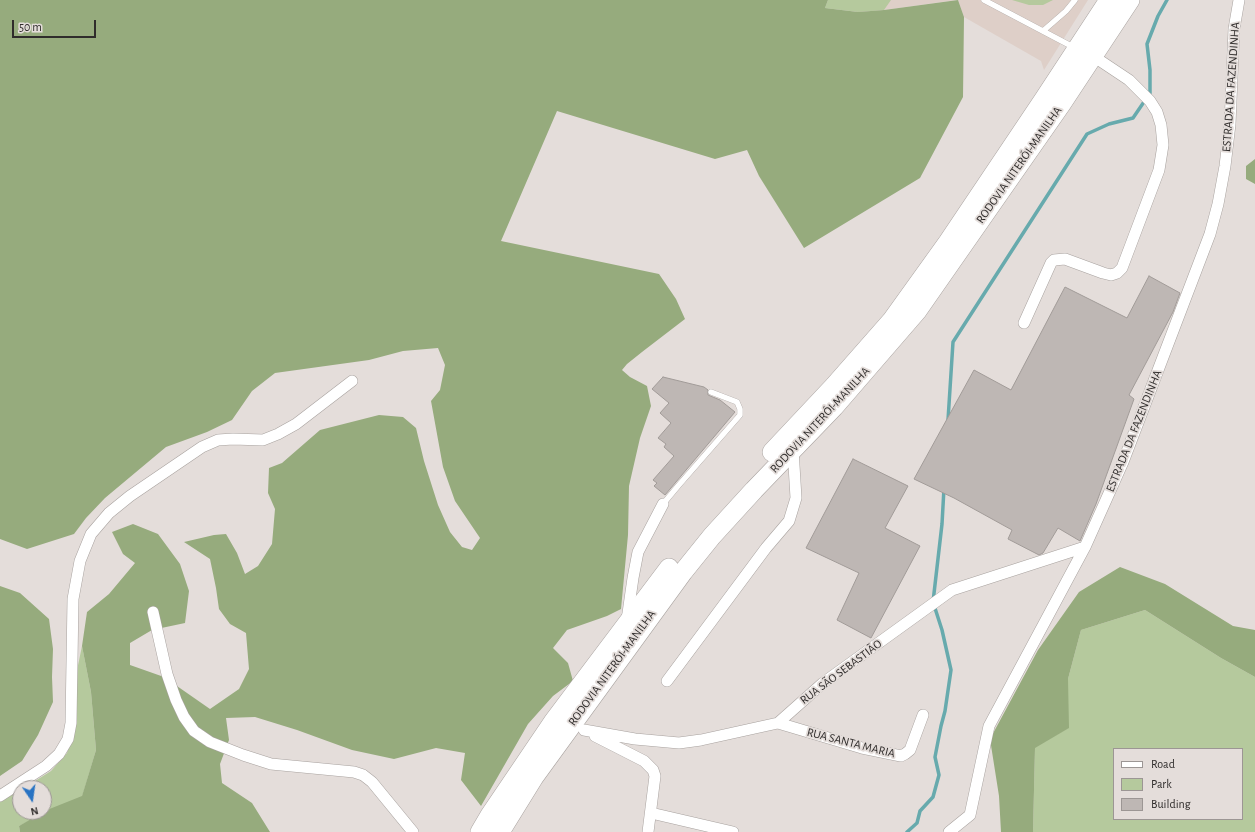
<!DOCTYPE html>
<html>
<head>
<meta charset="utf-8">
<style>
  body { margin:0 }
  #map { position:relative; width:1255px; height:832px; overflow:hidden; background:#e4ddda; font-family:"Alegreya Sans",sans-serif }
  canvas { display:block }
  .legend { position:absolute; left:1113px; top:748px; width:130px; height:72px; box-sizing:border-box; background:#e4ddda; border:1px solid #9c9694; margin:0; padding:5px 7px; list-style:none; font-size:12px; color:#2f2c2b }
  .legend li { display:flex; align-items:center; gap:8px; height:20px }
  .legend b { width:20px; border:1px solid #9c9694 }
  .north { position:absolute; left:12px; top:780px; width:40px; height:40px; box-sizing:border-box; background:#e4ddda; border:1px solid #9c9694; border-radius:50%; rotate:167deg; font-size:11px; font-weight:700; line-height:16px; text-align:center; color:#2f2c2b }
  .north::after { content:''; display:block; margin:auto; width:14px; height:18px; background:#2873c3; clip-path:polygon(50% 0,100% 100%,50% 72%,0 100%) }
  .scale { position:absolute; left:12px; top:20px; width:84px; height:18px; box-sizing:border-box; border:2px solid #2f2c2b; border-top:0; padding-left:5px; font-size:12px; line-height:14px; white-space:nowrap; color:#2f2c2b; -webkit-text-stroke:3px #e4ddda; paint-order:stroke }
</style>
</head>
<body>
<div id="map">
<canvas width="1255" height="832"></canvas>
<ul class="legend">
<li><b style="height:5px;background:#fff"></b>Road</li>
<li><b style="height:11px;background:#b5c99d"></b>Park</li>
<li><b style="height:11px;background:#beb7b4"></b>Building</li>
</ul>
<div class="north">N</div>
<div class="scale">50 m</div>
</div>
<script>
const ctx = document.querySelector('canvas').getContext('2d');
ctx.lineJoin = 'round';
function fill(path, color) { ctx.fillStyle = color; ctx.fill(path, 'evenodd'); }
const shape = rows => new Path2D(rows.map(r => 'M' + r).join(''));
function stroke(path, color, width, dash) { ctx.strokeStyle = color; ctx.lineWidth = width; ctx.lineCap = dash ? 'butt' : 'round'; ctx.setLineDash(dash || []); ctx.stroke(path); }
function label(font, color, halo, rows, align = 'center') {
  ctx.font = font + ' "Alegreya Sans",sans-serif'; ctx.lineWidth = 3.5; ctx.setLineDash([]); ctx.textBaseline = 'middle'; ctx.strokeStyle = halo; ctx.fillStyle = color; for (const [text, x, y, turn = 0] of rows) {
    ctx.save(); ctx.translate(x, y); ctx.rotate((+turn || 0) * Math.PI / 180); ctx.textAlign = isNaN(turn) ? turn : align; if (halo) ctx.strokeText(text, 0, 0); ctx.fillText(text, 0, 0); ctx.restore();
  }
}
fill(shape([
  [828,0,957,0,884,10,858,12],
  [958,0,1088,0,1044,70,1041,61,964,17]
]), '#decfc8');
fill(shape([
  [828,0,891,0,884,10,858,12,825,8],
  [1012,0,1053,0,1043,5,1029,5],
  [1145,610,1221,658,1255,677,1255,832,1033,832,1035,747,1068,728,1068,679,1081,630],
  [1114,749,1242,749,1242,819,1114,819],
  [82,646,91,692,96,750,82,797,69,802,19,826,20,832,0,832,0,802,20,790,20,812,44,812,44,788,24,788,51,771,67,753,76,721,76,675]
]), '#b5c99d');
fill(shape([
  [0,0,828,0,825,8,858,12,884,10,958,0,964,17,963,97,920,178,804,248,759,176,747,150,715,159,557,111,501,241,659,274,676,299,685,319,642,352,627,364,622,370,630,377,647,386,651,406,640,438,629,486,628,535,621,609,607,616,567,630,553,648,568,663,573,681,553,696,528,724,481,806,461,780,465,753,436,748,394,759,352,750,297,730,255,717,226,718,229,740,220,764,222,783,252,803,270,832,20,832,19,826,47,810,82,796,96,750,91,692,82,646,87,612,109,594,135,563,123,554,112,532,133,524,158,534,180,564,189,591,185,623,152,630,130,643,130,665,164,677,210,709,239,689,249,669,246,633,230,624,219,609,216,588,210,559,184,542,214,535,226,534,237,553,245,574,258,566,272,544,275,509,268,493,269,468,282,463,320,430,379,415,403,417,416,428,424,461,438,505,450,532,462,547,472,550,480,538,455,501,443,467,431,401,440,390,445,365,438,348,403,351,369,360,275,373,252,391,232,420,207,432,166,447,105,498,86,518,74,534,27,549,0,539],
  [1255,159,1255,184,1246,179,1246,166],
  [1120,567,1165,584,1233,626,1255,630,1255,677,1221,658,1145,610,1081,630,1068,679,1069,728,1035,748,1033,832,1001,832,999,796,990,739,1038,650,1079,592],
  [0,586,20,593,49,619,53,649,52,677,53,702,38,735,22,761,0,776]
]), '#96ab7d');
stroke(shape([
  [948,420,953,342,1087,134,1109,124,1133,118,1150,93,1150,70,1147,44,1158,16,1167,0],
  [907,832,917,823,920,811,933,797,939,775,935,757,941,726,945,711,951,670,942,630,933,602,942,524,944,488]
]), '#67aaad', 3.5);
const building = shape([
  [1149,276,1180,293,1173,312,1129,395,1134,399,1096,504,1080,541,1058,528,1043,553,1039,555,1008,539,1012,530,954,498,914,479,974,370,1011,390,1065,287,1127,318,1149,276],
  [663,377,704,387,708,390,708,395,720,400,735,412,665,495,654,486,657,483,653,480,674,456,664,447,666,444,658,438,671,423,660,413,669,403,652,389,663,377],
  [853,459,908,486,885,528,920,546,871,638,837,620,859,573,806,548,853,459]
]);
fill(building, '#beb7b4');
stroke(building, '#a19b98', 1);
const lane = shape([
  [984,0,1075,48],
  [1043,31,1066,11,1075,0],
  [663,504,678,486,740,415,740,409,737,402,711,392]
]);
const street = shape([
  [1024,323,1051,263,1054,260,1065,259,1103,273,1111,275,1117,273,1122,268,1159,170,1163,145,1161,125,1157,112,1150,101,1129,80,1093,56],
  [153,612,167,674,176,700,184,717,194,731,210,742,243,755,271,764,354,772,363,775,372,782,413,832],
  [627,620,633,578,638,552,663,504],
  [667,681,766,548,789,521,796,498,793,449],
  [778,723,862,748,901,756,905,754,910,750,923,715],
  [584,730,635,739,679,743,701,740,778,723,823,683,952,590,1085,547],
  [595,736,644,761,653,770,655,776,648,832],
  [0,796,46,766,59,754,68,739,71,723,73,599,80,561,91,534,109,513,130,496,202,447,218,440,233,439,263,440,278,434,296,424,352,381],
  [651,813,733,832],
  [949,832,970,815,989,726,1085,547,1123,462,1210,234,1218,204,1225,166,1230,124,1234,29,1239,0]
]);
const highway = shape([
  [772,452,834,386,892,320,948,242,1044,99,1109,0],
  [480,832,490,815,553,722,669,568],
  [500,832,534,777,683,572,712,536,754,490,834,407,917,311,1062,103,1130,0]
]);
stroke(lane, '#a8a29f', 6);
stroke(street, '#a8a29f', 12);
stroke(highway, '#a8a29f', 20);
stroke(lane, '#fff', 5.5);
stroke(street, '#fff', 11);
stroke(highway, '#fff', 19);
label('12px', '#2f2c2b', '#e4ddda', [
  ["ESTRADA DA FAZENDINHA",1231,87,-86],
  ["RODOVIA NITERÓI-MANILHA",1019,165,-55],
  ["RODOVIA NITERÓI-MANILHA",820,420,-47],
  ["ESTRADA DA FAZENDINHA",1134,431,-68],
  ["RODOVIA NITERÓI-MANILHA",612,668,-54],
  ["RUA SÃO SEBASTIÃO",841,672,-37],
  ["RUA SANTA MARIA",851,743,14]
]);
</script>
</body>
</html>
